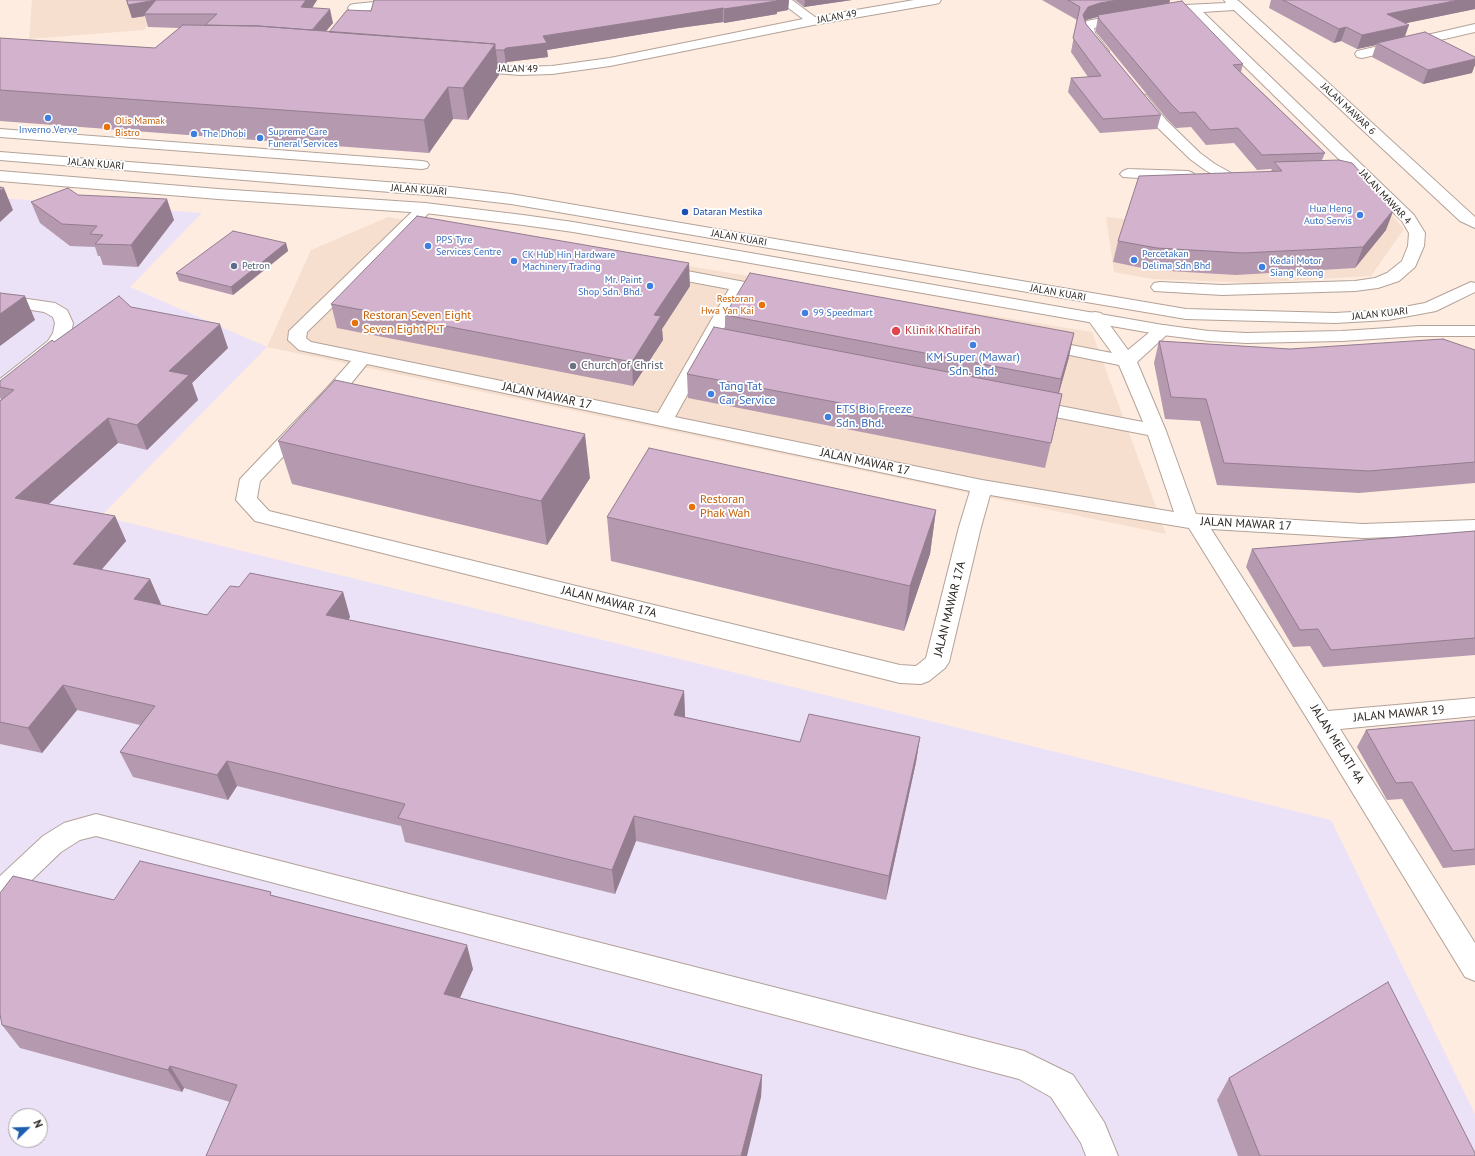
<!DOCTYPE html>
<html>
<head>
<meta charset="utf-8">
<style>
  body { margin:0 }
  #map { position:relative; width:1475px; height:1156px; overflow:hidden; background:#feece1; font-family:"PT Sans",sans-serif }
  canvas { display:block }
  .north { position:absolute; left:8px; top:1108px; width:40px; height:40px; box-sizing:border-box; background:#fff; border:1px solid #a8a5a4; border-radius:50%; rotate:67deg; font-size:11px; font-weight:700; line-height:16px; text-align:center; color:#251f1b }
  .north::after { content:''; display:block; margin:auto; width:14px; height:18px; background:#1d5eaf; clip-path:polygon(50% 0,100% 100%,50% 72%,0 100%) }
</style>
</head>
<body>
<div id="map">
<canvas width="1475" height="1156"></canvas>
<div class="north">N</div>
</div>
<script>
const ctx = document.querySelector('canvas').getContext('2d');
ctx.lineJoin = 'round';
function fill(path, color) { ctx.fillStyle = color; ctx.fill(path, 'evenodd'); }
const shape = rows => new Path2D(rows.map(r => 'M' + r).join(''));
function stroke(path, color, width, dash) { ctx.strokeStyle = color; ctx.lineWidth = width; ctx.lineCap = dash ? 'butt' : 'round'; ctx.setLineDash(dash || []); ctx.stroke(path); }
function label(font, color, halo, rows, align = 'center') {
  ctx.font = font + ' "PT Sans",sans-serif'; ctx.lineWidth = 3.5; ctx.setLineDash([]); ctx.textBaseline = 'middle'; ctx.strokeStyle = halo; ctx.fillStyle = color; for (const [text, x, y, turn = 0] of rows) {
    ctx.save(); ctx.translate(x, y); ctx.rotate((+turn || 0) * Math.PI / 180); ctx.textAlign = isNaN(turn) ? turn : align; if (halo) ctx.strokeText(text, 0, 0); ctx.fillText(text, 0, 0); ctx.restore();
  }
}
fill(shape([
  [32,0,165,0,144,30,29,39],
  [1357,177,1404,229,1371,276,1254,283,1152,279,1114,272,1106,217,1178,225],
  [388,217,1092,332,1166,534,267,347,311,250]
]), '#f7dfcf');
fill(shape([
  [0,198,202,213,130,287,267,347,101,516,1331,820,1475,1114,1475,1156,0,1156],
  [16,1116,40,1116,40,1140,16,1140]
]), '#ebe2f7');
const minor = shape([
  [395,0,436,0,434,3,430,4,354,12,350,11,348,8,350,5,354,4,395,0],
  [778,0,792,0,815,17,914,0,941,0,939,3,935,4,813,25,610,66,552,74,520,75,468,71,463,70,461,67,463,64,468,63,520,67,552,66,610,58,803,19,778,0],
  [1224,0,1237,0,1241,3,1475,217,1475,228,1460,221,1234,10,1203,12,1414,215,1425,233,1424,246,1415,267,1399,281,1378,288,1355,291,1222,295,1154,291,1151,287,1154,283,1160,282,1222,285,1355,281,1375,278,1387,273,1402,261,1408,246,1409,233,1402,221,1189,12,1181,12,1179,9,1181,6,1185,5,1226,3,1224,0],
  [1127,13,1131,14,1133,17,1131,20,1094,28,1095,33,1109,51,1108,54,1103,55,1098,54,1083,34,1082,28,1084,25,1087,21,1127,13],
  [1475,24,1475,32,1362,58,1357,57,1355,54,1357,51,1475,24],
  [1141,94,1146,95,1166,120,1200,153,1215,164,1233,174,1236,177,1233,180,1228,182,1223,180,1205,170,1190,159,1156,126,1136,101,1134,98,1136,95,1141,94],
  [0,129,422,161,427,162,429,165,427,168,422,169,0,137,0,129],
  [1128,169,1188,171,1193,173,1196,176,1193,179,1188,181,1123,177,1120,174,1123,171,1128,169],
  [425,203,431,205,433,208,431,211,307,332,306,338,311,342,658,413,729,289,655,275,653,271,655,267,661,266,771,287,777,288,780,292,777,296,771,297,744,292,675,417,982,480,1174,512,1148,435,1029,412,1022,410,1019,406,1022,402,1029,400,1143,422,1119,365,1040,349,1034,348,1031,344,1034,340,1040,339,1112,353,1086,317,1089,313,1095,312,1101,313,1128,350,1157,326,1163,325,1169,326,1172,330,1137,362,1166,431,1196,514,1363,524,1475,520,1475,534,1363,538,1211,529,1328,711,1475,698,1475,716,1340,729,1475,943,1475,981,1465,977,1313,728,1189,528,990,495,981,527,949,662,945,668,929,681,921,684,900,683,255,521,236,500,240,479,326,389,351,361,299,350,288,340,289,331,419,205,425,203],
  [367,364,970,491,959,527,926,658,916,666,900,665,269,511,257,498,260,481,340,397,367,364],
  [96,814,1024,1051,1073,1075,1104,1122,1118,1156,1086,1156,1081,1143,1051,1097,1019,1079,96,836,80,840,61,852,10,901,0,905,0,876,43,836,64,823,96,814]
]);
const tertiary = shape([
  [0,152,451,187,511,194,1186,309,1335,313,1388,310,1425,303,1471,282,1475,283,1475,292,1436,311,1388,320,1335,323,1186,319,511,204,451,197,0,160,0,152],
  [0,171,218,189,425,203,523,215,573,222,1163,325,1209,331,1246,333,1342,331,1419,326,1475,326,1475,336,1419,336,1342,341,1246,343,1209,341,1163,335,573,232,523,225,425,213,218,199,0,181,0,171],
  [0,295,55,303,67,310,73,323,71,333,60,349,7,392,0,394,0,379,48,341,53,333,55,323,53,317,44,312,0,305,0,295]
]);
stroke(minor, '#b3a298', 2);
stroke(tertiary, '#b3a298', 2);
fill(minor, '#fff');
fill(tertiary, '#fff');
fill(shape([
  [126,0,317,0,312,8,333,23,326,31,329,32,371,11,374,0,789,0,788,10,777,12,777,14,724,23,723,22,679,28,547,50,548,57,507,62,506,64,497,64,499,75,468,120,453,119,429,153,0,121,0,38,155,48,179,28,148,27,145,16,132,18],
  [795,0,852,0,804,7],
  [1042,0,1170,0,1169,3,1243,64,1241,72,1325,153,1322,160,1386,230,1355,268,1236,275,1152,270,1113,262,1118,241,1271,171,1272,169,1257,170,1234,143,1206,145,1191,127,1176,128,1167,119,1096,32,1096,29,1098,16,1086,20,1085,21,1086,24,1161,115,1157,129,1100,133,1068,92,1071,78,1088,77,1071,52,1077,20],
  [1271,0,1475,0,1475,9,1406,23,1405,37,1472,73,1423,84,1372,57,1376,45,1357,49,1341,41,1334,43,1269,8],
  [78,195,174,220,138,267,103,265,100,256,98,256,95,247,70,246,40,223,31,202],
  [286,243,288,251,233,295,179,281,176,273],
  [690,286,662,329,663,340,633,386,337,328,331,304],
  [131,307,228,348,192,383,198,400,147,450,118,443,49,504,115,516,126,541,101,570,150,579,161,605,207,615,239,587,343,592,350,617,348,620,684,691,685,716,684,717,800,742,920,737,916,762,886,900,636,841,615,894,405,842,401,826,237,786,228,800,133,777,120,752,140,725,77,710,42,753,0,744,0,401,1,400,0,397,0,381,54,342],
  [725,315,1069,357,1059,393,1062,394,1045,468,688,398,687,374,725,329],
  [1159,341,1290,349,1475,350,1475,483,1359,493,1217,485,1200,421,1165,419,1154,363],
  [278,441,590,478,547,545,292,484],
  [936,510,930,554,904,631,611,561,607,517],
  [1475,531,1475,655,1323,667,1310,646,1293,647,1246,567,1252,549],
  [1475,720,1475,865,1443,868,1402,799,1387,800,1357,747,1366,730],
  [272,895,473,969,459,998,762,1075,761,1097,230,1102,184,1088,182,1092,20,1048,2,1025,114,900],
  [1229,1078,1475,1156,1238,1156,1217,1100]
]), '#b599af');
fill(shape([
  [156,0,144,14,145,16,132,18,128,5],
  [306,0,317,0,304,21,301,7],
  [775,0,789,0,788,10,777,12,777,14,724,23,724,9],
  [805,0,852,0,804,7],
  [1118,0,1170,0,1169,4,1098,17,1086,20,1081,28,1083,15,1088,7,1100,3],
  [1459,0,1475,0,1475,9,1383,28,1387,14],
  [723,8,723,22,679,28,547,50,548,57,507,62,506,64,504,50,506,48,543,36],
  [330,9,333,23,311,49,308,36],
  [1409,25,1404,39,1377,43,1376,45,1357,49,1362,35],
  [1346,27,1341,41,1334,43,1339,29],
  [495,44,499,75,468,120,463,88],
  [1475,59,1475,65,1472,73,1423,84,1428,70],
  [448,87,453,119,429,153,424,120],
  [4,188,13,210,0,222,0,191],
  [167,199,174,220,138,267,131,245],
  [1394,209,1386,230,1355,268,1363,247],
  [286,243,288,251,233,295,231,287],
  [689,263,690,286,662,329,663,340,633,386,632,362,654,315],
  [25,296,35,320,0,346,0,314],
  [220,324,228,348,192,383,198,400,147,450,137,425,169,371],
  [1074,333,1069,357,1056,403,1061,379],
  [1062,394,1057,419,1045,468,1051,443],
  [108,418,118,443,27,523,15,498],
  [585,434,590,478,547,545,541,501],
  [936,510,930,554,904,631,910,586],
  [115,516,126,541,85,589,73,564],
  [150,579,161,604,145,624,134,599],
  [343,592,350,617,334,641,326,615],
  [63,685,77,710,42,753,28,728],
  [684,691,685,716,675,740,674,715],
  [920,737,916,762,886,900,889,876],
  [227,761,237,786,228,800,217,775],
  [634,816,636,841,615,894,612,870],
  [467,945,473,969,451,1018,444,994],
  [170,1066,184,1088,182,1092,168,1070],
  [762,1075,761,1097,747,1156,741,1156]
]), '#937d8f');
const building = shape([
  [127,0,306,0,301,7,330,9,312,30,258,26,205,25,217,14,144,14,156,0,128,5,127,0],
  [374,0,777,0,777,1,724,9,723,8,543,36,547,43,506,48,504,50,495,50,495,44,329,32,347,10,371,11,374,0],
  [1068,0,1118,0,1100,3,1088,7,1083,15,1086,24,1161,115,1103,119,1071,78,1101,76,1073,38,1080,7,1068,0],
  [1283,0,1459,0,1387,14,1409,25,1362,35,1346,27,1339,29,1283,0],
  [1182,1,1243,64,1233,65,1325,153,1262,155,1238,128,1210,130,1195,112,1180,113,1171,104,1099,19,1098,15,1182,1],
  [183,25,258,26,495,44,463,88,448,87,424,120,0,90,0,38,155,48,183,25],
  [1425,32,1475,57,1475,59,1428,70,1377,43,1425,32],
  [1339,160,1352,163,1394,209,1363,247,1243,253,1157,248,1118,241,1139,176,1282,171,1274,162,1339,160],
  [0,187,4,188,0,191,0,187],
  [68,188,78,195,167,199,131,245,95,244,103,235,90,234,97,226,62,224,31,202,68,188],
  [417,216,689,263,654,315,661,316,632,362,331,304,417,216],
  [233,231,286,243,231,287,176,273,233,231],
  [750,273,1074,333,1061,379,725,315,750,273],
  [0,293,25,296,0,314,0,293],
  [119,296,131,307,220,324,169,371,189,375,137,425,108,418,15,498,115,516,73,564,150,579,134,599,207,615,230,586,239,587,250,573,343,592,326,615,684,691,674,715,800,742,809,714,920,737,889,876,634,816,612,870,398,818,405,804,227,761,217,775,120,752,155,706,63,685,28,728,0,722,0,401,14,390,0,387,0,381,52,340,54,342,119,296],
  [714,327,1062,394,1051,443,687,374,714,327],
  [1443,339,1475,350,1475,462,1369,471,1224,463,1206,399,1171,397,1159,341,1290,349,1443,339],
  [335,380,585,434,541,501,278,441,335,380],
  [649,448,936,510,910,586,607,517,649,448],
  [1475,531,1475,638,1331,650,1318,629,1300,630,1252,549,1475,531],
  [1475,720,1475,849,1453,851,1412,782,1396,783,1366,730,1475,720],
  [140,861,271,892,270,895,467,945,444,994,762,1075,741,1156,206,1156,237,1085,170,1066,168,1070,2,1025,0,1014,0,893,13,876,114,900,140,861],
  [1388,982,1475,1153,1475,1156,1260,1156,1229,1078,1388,982]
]);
fill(building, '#d2b2cc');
stroke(building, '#937d8f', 1);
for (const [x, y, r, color] of [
  [48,118,4,"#3f7fe0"],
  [107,127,4,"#e8710a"],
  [194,134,4,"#3f7fe0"],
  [260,138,4,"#3f7fe0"],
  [685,212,4,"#1a4fb4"],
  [1360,215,4,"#3f7fe0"],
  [428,246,4,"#3f7fe0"],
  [1134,260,4,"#3f7fe0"],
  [514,261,4,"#3f7fe0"],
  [234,266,4,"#5c6f8a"],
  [1262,267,4,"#3f7fe0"],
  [650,286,4,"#3f7fe0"],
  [762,305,4,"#e8710a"],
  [805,313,4,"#3f7fe0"],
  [355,323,4,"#e8710a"],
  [896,331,5,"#e0444e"],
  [973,345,4,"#3f7fe0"],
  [573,366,4,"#6b7280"],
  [711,394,4,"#3f7fe0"],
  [828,417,4,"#3f7fe0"],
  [692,507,4,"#e8710a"]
]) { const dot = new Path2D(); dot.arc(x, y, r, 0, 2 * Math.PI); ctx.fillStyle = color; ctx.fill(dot); stroke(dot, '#fff', 1.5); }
label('10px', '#251f1b', '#fff', [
  ["JALAN 49",837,17,-10],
  ["JALAN 49",518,69,1],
  ["JALAN MAWAR 6",1348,109,43],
  ["JALAN KUARI",96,164,5],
  ["JALAN KUARI",419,190,4],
  ["JALAN MAWAR 4",1385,197,47],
  ["JALAN KUARI",739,238,10],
  ["JALAN KUARI",1058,293,10],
  ["JALAN KUARI",1380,314,-6]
]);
label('10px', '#c56008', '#fff', [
  ["Olis Mamak",115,121],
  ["Bistro",115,133],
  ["Restoran",754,299,"right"],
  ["Hwa Yan Kai",754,311,"right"]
], 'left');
label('10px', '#366cbe', '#fff', [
  ["Inverno Verve",48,130,"center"],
  ["Supreme Care",268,132],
  ["Funeral Services",268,144],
  ["The Dhobi",202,134],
  ["Hua Heng",1352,209,"right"],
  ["Auto Servis",1352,221,"right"],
  ["PPS Tyre",436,240],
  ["Services Centre",436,252],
  ["Percetakan",1142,254],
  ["Delima Sdn Bhd",1142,266],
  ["CK Hub Hin Hardware",522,255],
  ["Machinery Trading",522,267],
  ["Kedai Motor",1270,261],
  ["Siang Keong",1270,273],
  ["Mr. Paint",642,280,"right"],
  ["Shop Sdn. Bhd.",642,292,"right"],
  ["99 Speedmart",813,313]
], 'left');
label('10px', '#164399', '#fff', [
  ["Dataran Mestika",693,212]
], 'left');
label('10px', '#4e5e75', '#fff', [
  ["Petron",242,266]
], 'left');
label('12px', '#c56008', '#fff', [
  ["Restoran Seven Eight",363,316],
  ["Seven Eight PLT",363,330],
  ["Restoran",700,500],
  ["Phak Wah",700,514]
], 'left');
label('12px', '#be3a42', '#fff', [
  ["Klinik Khalifah",905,331]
], 'left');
label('12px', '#366cbe', '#fff', [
  ["KM Super (Mawar)",973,358,"center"],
  ["Sdn. Bhd.",973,372,"center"],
  ["Tang Tat",719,387],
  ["Car Service",719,401],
  ["ETS Bio Freeze",836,410],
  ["Sdn. Bhd.",836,424]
], 'left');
label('12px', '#5b616d', '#fff', [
  ["Church of Christ",581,366]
], 'left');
label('12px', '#251f1b', '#fff', [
  ["JALAN MAWAR 17",547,396,12],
  ["JALAN MAWAR 17",865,462,12],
  ["JALAN MAWAR 17",1246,524,3],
  ["JALAN MAWAR 17A",609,602,14],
  ["JALAN MAWAR 17A",950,609,-76],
  ["JALAN MAWAR 19",1399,714,-5],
  ["JALAN MELATI 4A",1337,744,58]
]);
</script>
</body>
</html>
